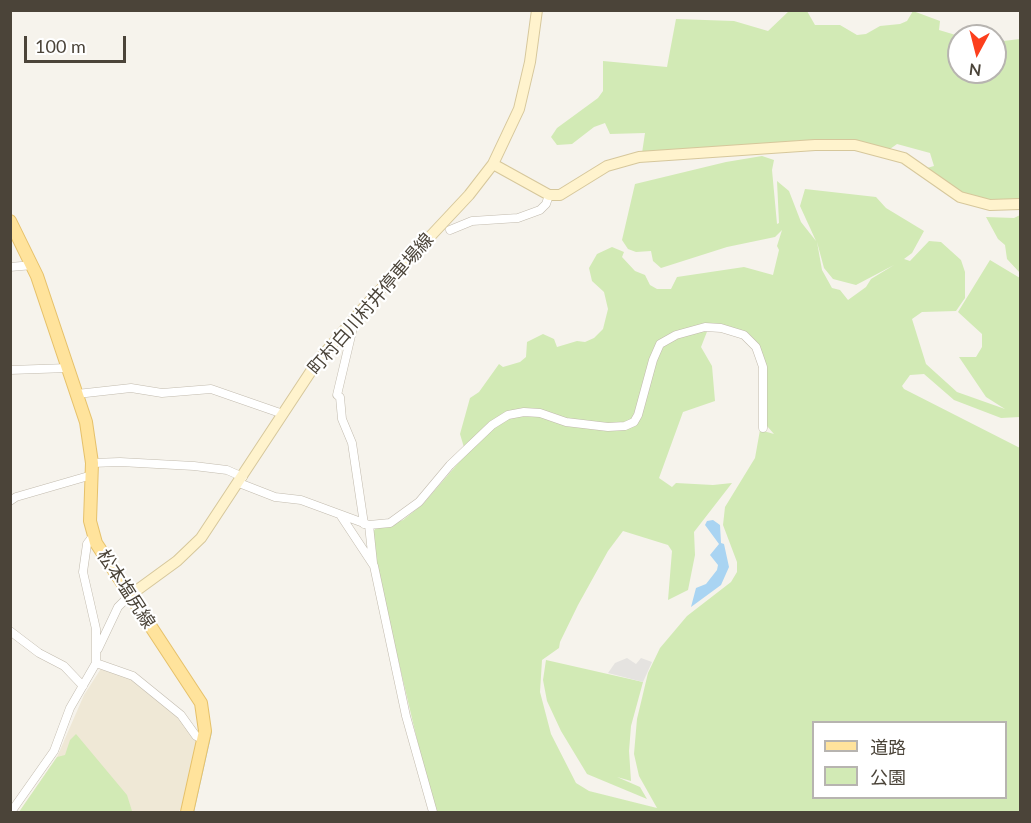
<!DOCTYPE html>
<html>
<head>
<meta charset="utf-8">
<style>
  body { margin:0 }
  #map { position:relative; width:1031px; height:823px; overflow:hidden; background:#f6f3ec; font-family:Lato,"Noto Sans JP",sans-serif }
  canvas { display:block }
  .frame { position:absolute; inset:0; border:12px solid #4b4439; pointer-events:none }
  .legend { position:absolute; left:812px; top:721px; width:195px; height:78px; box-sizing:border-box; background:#fff; border:2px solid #b7b4b0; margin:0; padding:8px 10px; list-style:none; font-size:18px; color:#4b4439 }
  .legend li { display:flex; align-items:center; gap:12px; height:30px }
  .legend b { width:30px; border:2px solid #b7b4b0 }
  .north { position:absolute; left:947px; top:24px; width:60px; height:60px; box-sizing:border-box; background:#fff; border:2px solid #b7b4b0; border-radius:50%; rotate:187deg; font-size:16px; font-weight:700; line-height:24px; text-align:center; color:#4b4439 }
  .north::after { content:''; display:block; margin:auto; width:21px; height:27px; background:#fc3f1d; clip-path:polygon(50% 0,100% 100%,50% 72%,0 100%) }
  .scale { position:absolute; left:24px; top:36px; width:102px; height:27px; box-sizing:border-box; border:3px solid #4b4439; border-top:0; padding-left:8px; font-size:18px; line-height:21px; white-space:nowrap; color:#4b4439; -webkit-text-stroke:4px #fff; paint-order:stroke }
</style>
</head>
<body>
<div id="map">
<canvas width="1031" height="823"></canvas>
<div class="frame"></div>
<ul class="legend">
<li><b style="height:8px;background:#ffe39c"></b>道路</li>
<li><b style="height:16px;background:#d2eab5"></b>公園</li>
</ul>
<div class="north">N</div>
<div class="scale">100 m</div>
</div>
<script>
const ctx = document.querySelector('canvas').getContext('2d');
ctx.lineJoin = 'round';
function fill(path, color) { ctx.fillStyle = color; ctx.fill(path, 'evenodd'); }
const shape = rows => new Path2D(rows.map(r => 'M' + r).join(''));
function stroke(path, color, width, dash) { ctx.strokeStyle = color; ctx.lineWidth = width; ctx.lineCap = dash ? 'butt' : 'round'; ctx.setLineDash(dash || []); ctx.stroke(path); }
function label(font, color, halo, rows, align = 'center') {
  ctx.font = font + ' Lato,"Noto Sans JP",sans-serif'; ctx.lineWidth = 4.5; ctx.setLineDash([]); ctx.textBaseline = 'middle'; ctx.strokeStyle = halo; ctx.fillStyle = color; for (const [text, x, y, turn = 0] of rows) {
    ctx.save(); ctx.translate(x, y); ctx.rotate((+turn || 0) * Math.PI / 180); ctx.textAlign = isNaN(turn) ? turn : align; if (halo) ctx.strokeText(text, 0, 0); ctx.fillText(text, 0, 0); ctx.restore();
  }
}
fill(shape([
  [102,667,130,677,180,718,197,742,181,809,178,812,19,812,57,757,84,695]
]), '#efe8d6');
fill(shape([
  [789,11,807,11,815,25,840,25,857,35,866,34,880,26,900,24,907,21,913,11,940,21,939,30,959,36,959,72,995,72,995,42,1020,39,1020,201,999,202,961,194,927,168,934,166,930,153,897,144,890,149,843,140,807,140,642,153,645,133,610,134,605,123,594,127,572,144,557,145,551,137,557,128,598,98,603,91,603,61,667,67,676,19,734,21,768,31],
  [762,156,774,160,772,170,777,224,779,223,777,181,789,191,801,222,816,241,800,206,805,189,876,197,886,208,924,231,912,253,904,259,910,261,929,241,941,242,961,260,965,272,965,298,956,311,922,312,912,319,926,364,957,392,1005,409,986,397,959,357,976,357,982,347,982,334,958,312,990,260,1020,278,1020,417,1001,418,954,400,924,374,910,375,902,386,904,389,1020,448,1020,812,436,812,423,765,377,570,373,532,375,529,403,520,423,504,466,454,460,434,470,398,479,392,499,364,503,367,520,362,526,357,527,342,543,334,554,339,557,347,577,341,585,342,594,338,603,329,608,309,604,292,592,281,589,268,597,254,612,247,624,252,622,257,635,271,645,275,650,285,657,289,671,289,677,277,744,267,773,275,779,250,777,246,782,230,775,237,727,247,661,268,653,261,651,251,636,252,628,249,622,240,635,184,726,162],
  [817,242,824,268,833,279,856,285,894,265,871,279,866,287,848,300,840,290,832,288,822,270],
  [710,324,728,326,748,333,759,346,767,369,767,426,774,434,760,430,755,458,725,507,723,525,737,562,737,572,731,582,687,616,660,648,648,673,637,719,634,754,639,776,657,808,589,791,576,783,551,734,540,692,542,660,559,648,560,642,578,605,608,551,623,531,668,545,672,551,668,600,688,590,695,555,694,532,732,483,713,485,676,483,672,487,659,478,683,412,715,401,712,366,701,347],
  [814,722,1006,722,1006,798,814,798],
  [1020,215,1020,273,1007,259,1005,245,998,239,986,217,1014,218],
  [546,660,643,682,631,726,629,751,631,781,617,777,640,787,647,799,587,774,561,731,547,701,543,680],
  [76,734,127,795,132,811,19,812,57,757,65,755,70,740]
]), '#d2eab5');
fill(shape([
  [627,658,636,664,641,658,652,662,643,682,608,673,615,663]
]), '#e5e3e0');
fill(shape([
  [713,520,720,525,721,543,724,544,729,567,721,585,691,607,696,588,706,584,717,570,718,565,710,555,719,544,705,525,707,521]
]), '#a9d4f2');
stroke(shape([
  [193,812,211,732]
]), '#a9d4f2', 2);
const street = shape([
  [450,230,472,221,518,218,540,210,546,204,549,195],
  [10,267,33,265],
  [355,319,337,395,340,397,342,419,352,443,364,524],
  [10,370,68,368],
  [77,394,131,388,162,393,211,389,283,414],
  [92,463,120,462,194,466,227,470,243,477],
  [239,483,275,497,301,500,369,525,390,523,419,502,450,465,492,425,508,415,524,412,540,413,566,422,608,427,625,426,634,422,638,415,653,360,660,344,676,335,705,327,721,328,744,335,756,347,763,367,763,428],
  [10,501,16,497,92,475],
  [341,516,374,566,406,716,433,812],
  [369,525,373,563],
  [10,631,39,653,64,666,83,686],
  [98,649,118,607,129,596],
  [96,663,133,676,181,715,196,736,204,740],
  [11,812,54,751,70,708,96,663,96,629,83,572,87,544,93,536]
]);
const secondary = shape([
  [493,164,549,195,560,195,607,166,639,157,815,145,855,145,904,158,960,197,990,205,1020,204],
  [129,596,177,561,201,538,317,362,367,304,469,195,493,164,519,109,530,62,537,10]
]);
const primary = shape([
  [10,221,37,276,86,422,92,463,90,521,96,543,201,703,205,731,187,812]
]);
stroke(street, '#c2bbae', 9);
stroke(secondary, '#d6c79b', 12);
stroke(primary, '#e6c16a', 14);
stroke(street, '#fff', 8);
stroke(secondary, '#fff3cd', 10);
stroke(primary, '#ffe39c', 12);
label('18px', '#4b4439', '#fff', [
  ["町村白川村井停車場線",371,304,-49],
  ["松本塩尻線",126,589,57]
]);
</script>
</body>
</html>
